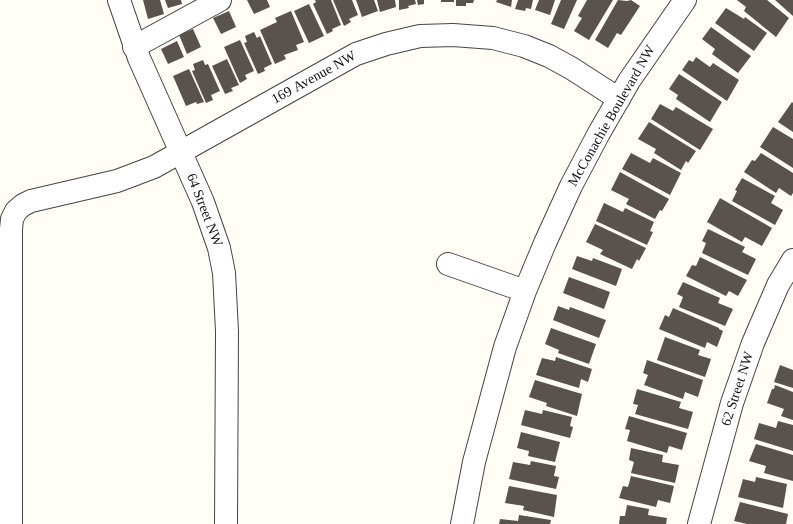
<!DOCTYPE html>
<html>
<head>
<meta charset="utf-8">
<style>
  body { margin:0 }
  canvas { display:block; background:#fffdf5 }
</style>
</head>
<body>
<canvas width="793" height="524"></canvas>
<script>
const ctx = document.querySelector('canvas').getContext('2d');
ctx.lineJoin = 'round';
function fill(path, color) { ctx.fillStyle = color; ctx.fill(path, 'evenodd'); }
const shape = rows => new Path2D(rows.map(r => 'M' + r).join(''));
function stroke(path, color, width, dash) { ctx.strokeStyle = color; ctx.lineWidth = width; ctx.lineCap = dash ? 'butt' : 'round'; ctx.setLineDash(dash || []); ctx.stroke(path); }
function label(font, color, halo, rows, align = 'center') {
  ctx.font = font + ' "Times New Roman",serif'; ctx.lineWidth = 5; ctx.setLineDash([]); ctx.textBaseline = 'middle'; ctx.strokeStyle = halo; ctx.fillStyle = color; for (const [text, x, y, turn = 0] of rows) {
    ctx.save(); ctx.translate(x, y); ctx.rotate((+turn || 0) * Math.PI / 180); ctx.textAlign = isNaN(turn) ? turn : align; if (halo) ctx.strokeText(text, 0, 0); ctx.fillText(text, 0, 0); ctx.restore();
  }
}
fill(shape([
  [143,0,160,0,164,14,148,19],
  [165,0,181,0,182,4,168,8],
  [247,0,267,0,270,7,254,14],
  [315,0,331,0,341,25,332,29,333,31,327,34,313,4,316,2],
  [333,0,352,0,358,15,349,19,351,22,344,26],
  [356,0,374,0,378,11,362,17],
  [377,0,395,0,396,7,380,12],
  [399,0,415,0,416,4,408,6,409,8,399,10],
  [417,0,424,0,424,4,418,5],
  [441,0,454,0,454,2,441,2],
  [456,0,474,0,473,3,466,3,466,6,456,6],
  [497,0,512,0,511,7,496,2],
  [518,0,533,0,531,9,526,8,525,11,515,9],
  [539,0,555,0,550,15,535,10],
  [561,0,577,0,564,29,551,24],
  [587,0,613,0,589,40,574,31,582,18,578,16],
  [618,0,627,1,631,0,640,6,621,35,617,33,608,48,595,40],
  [737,0,767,0,789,18,776,37,744,11,746,7],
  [775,0,793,0,793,16],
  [309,4,324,36,309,43,294,11],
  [726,8,744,19,745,17,767,33,754,51,715,23],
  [229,11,236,27,221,34,213,18],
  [291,11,304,42,296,45,298,50,284,55,286,59,275,64,260,30,277,22,275,18],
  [711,27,751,56,738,73,712,54,715,49,702,39],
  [193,29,201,47,187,54,179,35],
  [254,32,257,38,260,36,272,64,264,68,265,71,258,74,244,43,247,42,245,36],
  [240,40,254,71,245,75,247,79,240,83,224,47],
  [177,41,184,57,168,64,161,49],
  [696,57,710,67,713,63,739,80,727,101,682,70,689,60,693,62],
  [227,59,239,85,231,88,233,91,225,94,212,66],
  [203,60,205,65,208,64,220,91,211,95,213,100,206,103,192,71,195,70,193,64],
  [189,69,204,102,197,104,196,102,186,106,173,76],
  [679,74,722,102,710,122,676,99,678,95,669,89],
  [792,102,793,103,793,132,778,122],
  [660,104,673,111,676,107,713,129,700,150,651,119],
  [649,122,696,151,688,163,686,161,681,170,654,153,656,149,638,139],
  [773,127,793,139,793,168,760,147],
  [631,153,650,163,653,158,681,173,670,195,622,169],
  [761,153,793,173,793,193,791,196,779,188,776,193,744,172,752,160,755,161],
  [620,172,669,199,662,211,660,210,655,219,626,204,629,199,611,190],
  [742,178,775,196,771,203,783,210,775,225,732,201,737,191,735,190],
  [720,198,772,228,762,246,745,237,742,242,707,222],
  [604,203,623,212,625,208,654,222,650,231,653,232,647,245,596,221],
  [595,224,646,248,639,261,637,259,632,269,600,254,603,250,586,242],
  [708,229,745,247,742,252,756,259,748,275,702,253,706,243,702,241],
  [577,256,592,261,593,258,622,269,616,286,572,269],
  [700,257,747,280,738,296,729,291,726,296,686,276,692,265,696,266],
  [569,277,610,292,604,309,563,293],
  [683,282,720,298,718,303,733,309,725,326,679,307,683,297,677,294],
  [558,306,569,310,570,307,606,320,599,338,553,320],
  [673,308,719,328,719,329,723,331,717,347,707,342,705,348,659,329,665,315,669,317],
  [551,328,596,344,589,364,558,353,559,350,545,344],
  [665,337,700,350,698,355,711,359,705,377,657,360],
  [556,357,592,369,588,382,581,379,579,388,536,375,542,358,555,361],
  [647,360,703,380,698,397,685,392,683,399,644,385,648,375,643,373],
  [780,365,793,370,793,388,774,382],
  [535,380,582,394,577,416,546,406,547,403,529,397],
  [775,385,793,392,793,420,781,416,784,409,767,403,772,389,774,389],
  [637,389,681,402,679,408,693,412,688,429,635,414,638,405,633,404],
  [525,410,542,414,543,410,572,417,570,426,573,427,570,438,521,425],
  [629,416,687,433,682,450,669,446,667,453,627,441,630,430,625,429],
  [778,421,793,425,793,451,754,439,759,423,776,428],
  [521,432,560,442,555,462,528,456,529,451,517,448],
  [756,444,793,455,793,481,764,473,766,466,749,461],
  [631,448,663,455,662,462,679,465,675,483,631,473,634,462,629,460],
  [531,461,556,466,554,476,559,477,556,489,509,479,513,462,530,465],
  [631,476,674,486,670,503,658,500,656,507,619,498,623,486,628,487],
  [756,477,787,484,783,508,738,497,743,479,755,482],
  [509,486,557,495,554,517,523,510,524,506,505,503],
  [740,502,788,514,786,524,747,524,734,521],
  [627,505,649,509,648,515,667,518,666,524,619,524,620,516,625,516],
  [519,515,551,520,550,524,499,524,500,519,518,521]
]), '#5a524d');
const minor = shape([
  [119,0,139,58,203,202,219,248,224,273,227,331,226,524],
  [134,47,220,0],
  [448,264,525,291],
  [11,524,11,229,12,219,16,211,23,205,31,201,117,181,154,167,356,54,386,44,420,36,453,35,493,38,524,46,549,56,571,68,619,99],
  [462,524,474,462,505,347,525,291,545,243,571,186,599,133,629,81,685,0],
  [699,524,732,403,753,343,778,285,793,260]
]);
stroke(minor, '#444', 24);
stroke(minor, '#fff', 22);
label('14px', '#111', '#fff', [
  ["169 Avenue NW",314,78,-29],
  ["McConachie Boulevard NW",612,116,-60],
  ["64 Street NW",204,210,69],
  ["62 Street NW",738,389,-72]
]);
</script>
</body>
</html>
